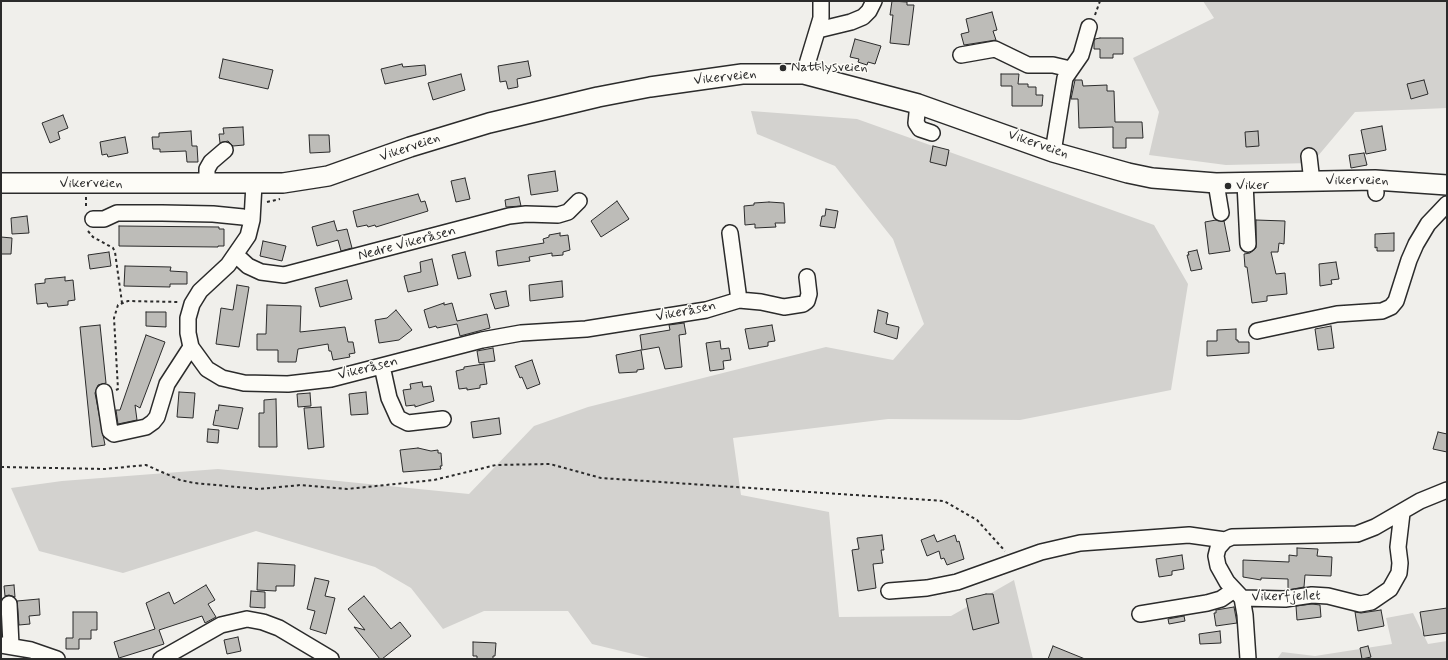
<!DOCTYPE html>
<html>
<head>
<meta charset="utf-8">
<style>
  body { margin:0 }
  #map { position:relative; width:1448px; height:660px; overflow:hidden; background:#f0efeb; font-family:Mynerve,sans-serif }
  canvas { display:block }
  .frame { position:absolute; inset:0; border:2px solid #2b2b2b; pointer-events:none }
</style>
</head>
<body>
<div id="map">
<canvas width="1448" height="660"></canvas>
<div class="frame"></div>
</div>
<script>
const ctx = document.querySelector('canvas').getContext('2d');
ctx.lineJoin = 'round';
function fill(path, color) { ctx.fillStyle = color; ctx.fill(path, 'evenodd'); }
const shape = rows => new Path2D(rows.map(r => 'M' + r).join(''));
function stroke(path, color, width, dash) { ctx.strokeStyle = color; ctx.lineWidth = width; ctx.lineCap = dash ? 'butt' : 'round'; ctx.setLineDash(dash || []); ctx.stroke(path); }
function label(font, color, halo, rows, align = 'center') {
  ctx.font = font + ' Mynerve,sans-serif'; ctx.lineWidth = 3; ctx.setLineDash([]); ctx.textBaseline = 'middle'; ctx.strokeStyle = halo; ctx.fillStyle = color; for (const [text, x, y, turn = 0] of rows) {
    ctx.save(); ctx.translate(x, y); ctx.rotate((+turn || 0) * Math.PI / 180); ctx.textAlign = isNaN(turn) ? turn : align; if (halo) ctx.strokeText(text, 0, 0); ctx.fillText(text, 0, 0); ctx.restore();
  }
}
fill(shape([
  [1203,1,1447,1,1447,108,1355,112,1312,163,1226,165,1149,155,1159,112,1133,58,1214,18],
  [751,111,857,119,1154,225,1188,284,1171,390,1020,420,888,419,733,438,741,495,829,512,839,617,951,616,1014,580,1033,659,654,659,592,644,568,611,484,611,443,629,411,588,375,567,256,531,123,573,39,551,11,488,62,481,218,469,469,494,534,426,588,407,826,347,893,360,924,324,893,239,835,166,757,134],
  [1413,613,1428,644,1447,641,1447,659,1277,659,1282,652,1315,656,1392,644,1386,618]
]), '#d3d2cf');
const building = shape([
  [892,1,907,2,907,5,914,5,909,45,890,43,893,15,890,15,892,1],
  [992,12,997,30,993,31,996,40,964,45,961,34,969,32,966,19,992,12],
  [1100,38,1123,38,1123,54,1113,54,1113,58,1100,58,1100,49,1094,49,1094,41,1095,39,1100,38],
  [855,39,881,46,875,64,868,62,867,65,858,62,859,59,850,57,855,39],
  [223,59,273,70,268,89,219,78,223,59],
  [528,61,531,76,517,79,518,87,508,89,506,81,500,82,498,66,528,61],
  [402,64,403,67,425,65,426,75,385,84,381,69,402,64],
  [461,74,465,90,433,100,428,83,461,74],
  [1001,74,1019,74,1018,84,1028,84,1028,87,1036,87,1036,95,1043,95,1042,106,1012,106,1012,86,1001,86,1001,74],
  [1075,80,1082,80,1083,86,1107,85,1107,91,1114,91,1115,122,1142,122,1143,138,1126,138,1126,148,1113,148,1113,127,1079,128,1078,99,1071,99,1075,80],
  [1424,80,1428,94,1411,99,1407,84,1424,80],
  [63,115,68,128,58,132,60,139,50,143,42,123,63,115],
  [1382,126,1386,150,1366,154,1361,130,1382,126],
  [243,127,244,145,233,146,228,141,220,143,219,134,224,134,223,128,243,127],
  [191,131,192,146,197,146,198,162,187,162,186,151,160,152,160,149,153,149,152,137,159,137,159,133,191,131],
  [1258,131,1259,146,1246,147,1245,132,1258,131],
  [309,135,329,135,330,152,310,153,309,135],
  [125,137,128,153,108,157,107,154,102,155,100,142,125,137],
  [933,146,949,150,946,166,930,162,933,146],
  [1364,153,1367,165,1351,168,1349,155,1364,153],
  [555,171,558,191,531,195,528,175,555,171],
  [465,178,470,199,456,202,451,181,465,178],
  [418,194,421,202,425,201,428,211,376,227,375,225,368,227,367,225,357,227,353,211,418,194],
  [519,197,521,206,506,207,505,200,519,197],
  [617,201,629,219,601,237,591,221,617,201],
  [769,202,784,203,785,223,775,223,776,227,755,228,755,224,745,225,744,206,754,205,754,203,769,202],
  [826,209,838,211,835,228,820,226,822,216,825,216,826,209],
  [27,216,29,233,12,234,11,218,27,216],
  [1216,220,1224,221,1230,251,1209,254,1205,222,1216,220],
  [1256,220,1285,221,1284,244,1279,243,1278,252,1271,252,1276,274,1285,273,1287,294,1267,296,1267,301,1252,303,1247,267,1245,267,1244,254,1250,253,1256,248,1256,220],
  [334,221,337,231,347,229,352,248,341,251,338,240,317,246,312,227,334,221],
  [119,226,219,227,219,229,224,229,224,246,218,246,218,247,119,246,119,226],
  [560,233,560,236,568,235,570,250,563,252,563,255,552,256,552,253,529,257,530,261,498,266,496,251,544,243,543,239,549,237,549,235,560,233],
  [1394,233,1394,251,1377,251,1377,247,1375,248,1375,234,1394,233],
  [1,237,12,238,11,254,1,254,1,237],
  [263,241,286,246,282,261,260,256,263,241],
  [1197,250,1202,269,1191,271,1187,255,1189,255,1188,252,1197,250],
  [109,252,111,266,90,269,88,255,109,252],
  [465,252,471,276,458,279,452,255,465,252],
  [432,259,438,285,408,292,404,276,421,272,420,262,432,259],
  [1336,262,1339,279,1331,280,1332,284,1320,286,1319,264,1336,262],
  [125,266,171,267,170,271,187,272,187,284,170,284,170,287,124,286,125,266],
  [65,277,65,281,73,280,75,300,68,301,68,305,48,307,47,303,37,304,35,284,45,283,45,279,65,277],
  [347,280,352,299,320,307,315,288,347,280],
  [562,281,563,297,530,301,529,285,562,281],
  [237,285,249,287,239,347,216,344,221,308,233,310,237,285],
  [506,291,509,306,495,309,490,294,506,291],
  [444,303,444,305,452,303,457,321,487,314,490,328,460,336,457,324,437,328,436,326,429,328,424,310,444,303],
  [267,305,301,306,300,332,345,327,348,342,353,342,355,353,349,354,350,357,333,360,331,351,329,351,328,344,298,349,296,362,278,362,278,350,257,350,257,334,266,334,267,305],
  [396,310,412,330,399,340,379,343,375,320,387,318,396,310],
  [878,310,888,313,886,324,899,327,897,339,874,332,878,310],
  [146,312,166,312,166,327,146,326,146,312],
  [684,323,686,334,679,335,682,367,665,369,659,347,642,350,640,335,670,330,669,325,684,323],
  [100,325,106,383,98,385,95,393,105,445,92,447,80,327,100,325],
  [772,325,775,341,768,342,768,346,749,349,745,329,772,325],
  [1331,326,1334,348,1318,350,1315,329,1331,326],
  [1236,329,1236,340,1238,340,1238,342,1249,342,1249,353,1207,356,1207,341,1217,341,1217,330,1236,329],
  [146,335,165,342,140,408,135,405,137,420,118,424,116,410,120,410,146,335],
  [720,341,721,349,729,348,731,360,723,361,724,369,710,371,706,343,720,341],
  [493,348,495,361,479,363,477,351,493,348],
  [641,350,644,369,637,370,637,372,619,373,616,355,641,350],
  [532,360,540,384,527,389,522,377,520,378,515,366,532,360],
  [484,364,487,384,480,385,480,388,467,390,467,388,459,389,456,371,464,369,464,367,484,364],
  [422,382,423,387,431,386,434,401,415,407,415,405,406,406,403,390,411,389,410,384,422,382],
  [179,392,195,393,193,418,177,417,179,392],
  [366,392,368,414,351,415,349,394,366,392],
  [310,393,311,406,298,407,297,394,310,393],
  [276,399,277,447,259,447,259,413,264,413,264,400,276,399],
  [219,405,243,408,238,429,213,425,216,410,218,411,219,405],
  [321,407,324,447,308,449,304,408,321,407],
  [499,418,501,434,473,438,471,422,499,418],
  [208,429,219,430,218,443,207,442,208,429],
  [1438,432,1447,434,1447,452,1433,449,1438,432],
  [418,448,431,451,438,450,438,453,441,453,442,466,440,466,441,469,403,472,400,450,418,448],
  [882,535,884,550,881,550,883,563,873,564,876,588,858,591,852,550,859,549,857,538,882,535],
  [934,535,937,542,955,535,957,542,959,541,964,559,947,565,944,558,941,559,939,551,927,556,921,540,934,535],
  [1297,548,1318,549,1317,556,1332,557,1331,576,1305,575,1304,587,1288,590,1288,579,1261,578,1261,580,1243,577,1243,560,1289,562,1289,555,1297,556,1297,548],
  [1182,555,1184,569,1172,571,1172,575,1159,577,1156,559,1182,555],
  [258,563,295,565,294,586,276,586,276,591,257,590,258,563],
  [315,578,329,581,325,596,335,598,326,634,310,629,315,611,307,609,315,578],
  [14,585,15,597,9,595,5,596,4,586,14,585],
  [206,585,215,600,208,604,216,617,205,623,202,616,159,630,164,644,119,658,114,642,155,629,146,603,169,592,174,604,206,585],
  [251,591,265,592,265,608,250,607,251,591],
  [986,594,993,594,999,623,973,630,966,599,986,594],
  [364,596,391,629,400,622,411,636,382,659,380,659,354,627,365,630,348,609,364,596],
  [39,599,40,615,29,616,30,624,19,625,17,601,39,599],
  [1312,604,1320,605,1321,617,1297,620,1296,606,1312,604],
  [1234,607,1237,623,1216,626,1214,613,1216,613,1216,610,1234,607],
  [1447,608,1447,633,1424,636,1420,612,1447,608],
  [1381,610,1384,626,1358,631,1355,612,1361,613,1381,610],
  [73,612,97,612,97,630,91,630,91,639,79,639,79,649,66,649,66,638,73,638,73,612],
  [1184,616,1185,621,1169,624,1168,619,1184,616],
  [1220,631,1221,643,1200,644,1199,634,1220,631],
  [238,637,241,651,227,654,224,640,238,637],
  [473,642,496,643,495,656,493,656,493,659,477,659,477,656,473,656,473,642],
  [1053,646,1085,659,1048,659,1053,646],
  [1368,646,1371,657,1362,659,1360,648,1368,646]
]);
fill(building, '#bdbcb8');
stroke(building, '#2b2b2b', 1);
const minor = shape([
  [818,30,851,22,863,17,869,11,874,1],
  [961,55,995,49,1028,65,1053,65,1070,69],
  [804,74,821,18,821,1],
  [918,104,916,123,920,129,932,133],
  [1053,152,1065,78,1081,55,1089,27],
  [1309,156,1312,182],
  [1375,180,1376,193],
  [1216,183,1221,213],
  [1245,183,1248,244],
  [207,184,207,169,211,162,225,150],
  [254,184,252,220,248,236,228,265,200,291,192,304,188,318,188,333,191,347,207,369,222,378,244,383,288,384,331,379,482,340,521,333,586,329,706,310,739,300],
  [93,219,104,219,117,213,162,213,213,214,243,217,252,220],
  [730,233,739,300,761,302,784,307,803,304,807,301,809,294,807,277],
  [236,255,248,266,261,272,284,275,509,216,526,214,558,215,568,212,579,201],
  [1257,331,1337,314,1382,311,1391,307,1396,301,1409,260,1416,244,1428,224,1447,204],
  [382,366,389,398,398,418,408,423,443,419],
  [104,392,110,431,114,434,146,427,153,422,157,417,167,384,191,347],
  [889,591,927,588,957,582,1041,552,1080,543,1189,535,1225,540],
  [1242,598,1285,599,1312,595,1328,596,1360,604,1371,602,1390,589,1399,573,1400,563,1398,547,1402,513],
  [9,604,11,645],
  [1140,614,1207,603,1221,599,1234,590],
  [1,645,31,650,57,659],
  [161,659,221,625,247,619,263,622,279,628,331,659],
  [1248,659,1245,615,1242,598,1227,582,1218,566,1216,556,1218,548,1225,540,1232,537,1357,534,1375,527,1420,501,1447,490]
]);
const major = shape([
  [1,183,283,183,328,176,410,147,489,123,598,97,650,87,742,74,804,74,918,104,1053,152,1128,173,1152,178,1216,183,1375,180,1447,185]
]);
stroke(minor, '#2b2b2b', 18);
stroke(major, '#2b2b2b', 22);
stroke(shape([
  [1095,15,1100,1],
  [86,197,86,209],
  [267,202,280,199],
  [88,231,93,237,113,248,115,252,122,303],
  [116,390,118,389,114,318,118,305,128,301,179,302],
  [1,467,105,469,146,465,180,480,194,483,259,489,301,485,347,489,434,480,496,465,550,464,601,478,944,501,977,520,1005,551]
]), '#2b2b2b', 2, [3, 3]);
stroke(minor, '#fdfcf7', 15);
stroke(major, '#fdfcf7', 19);
for (const [x, y, r, color] of [
  [783,68,4,"#2b2b2b"],
  [1228,186,4,"#2b2b2b"]
]) { const dot = new Path2D(); dot.arc(x, y, r, 0, 2 * Math.PI); ctx.fillStyle = color; ctx.fill(dot); stroke(dot, '#fdfcf7', 1.5); }
label('14px', '#2b2b2b', '#fdfcf7', [
  ["Nattlysveien",791,68],
  ["Viker",1236,186]
], 'left');
label('14px', '#2b2b2b', '#fdfcf7', [
  ["Vikerveien",725,78,-6],
  ["Vikerveien",1038,145,19],
  ["Vikerveien",410,148,-19],
  ["Vikerveien",1357,181],
  ["Vikerveien",91,184],
  ["Nedre Vikeråsen",407,244,-15],
  ["Vikeråsen",686,312,-11],
  ["Vikeråsen",368,369,-14],
  ["Vikerfjellet",1286,597,-1]
]);
</script>
</body>
</html>
